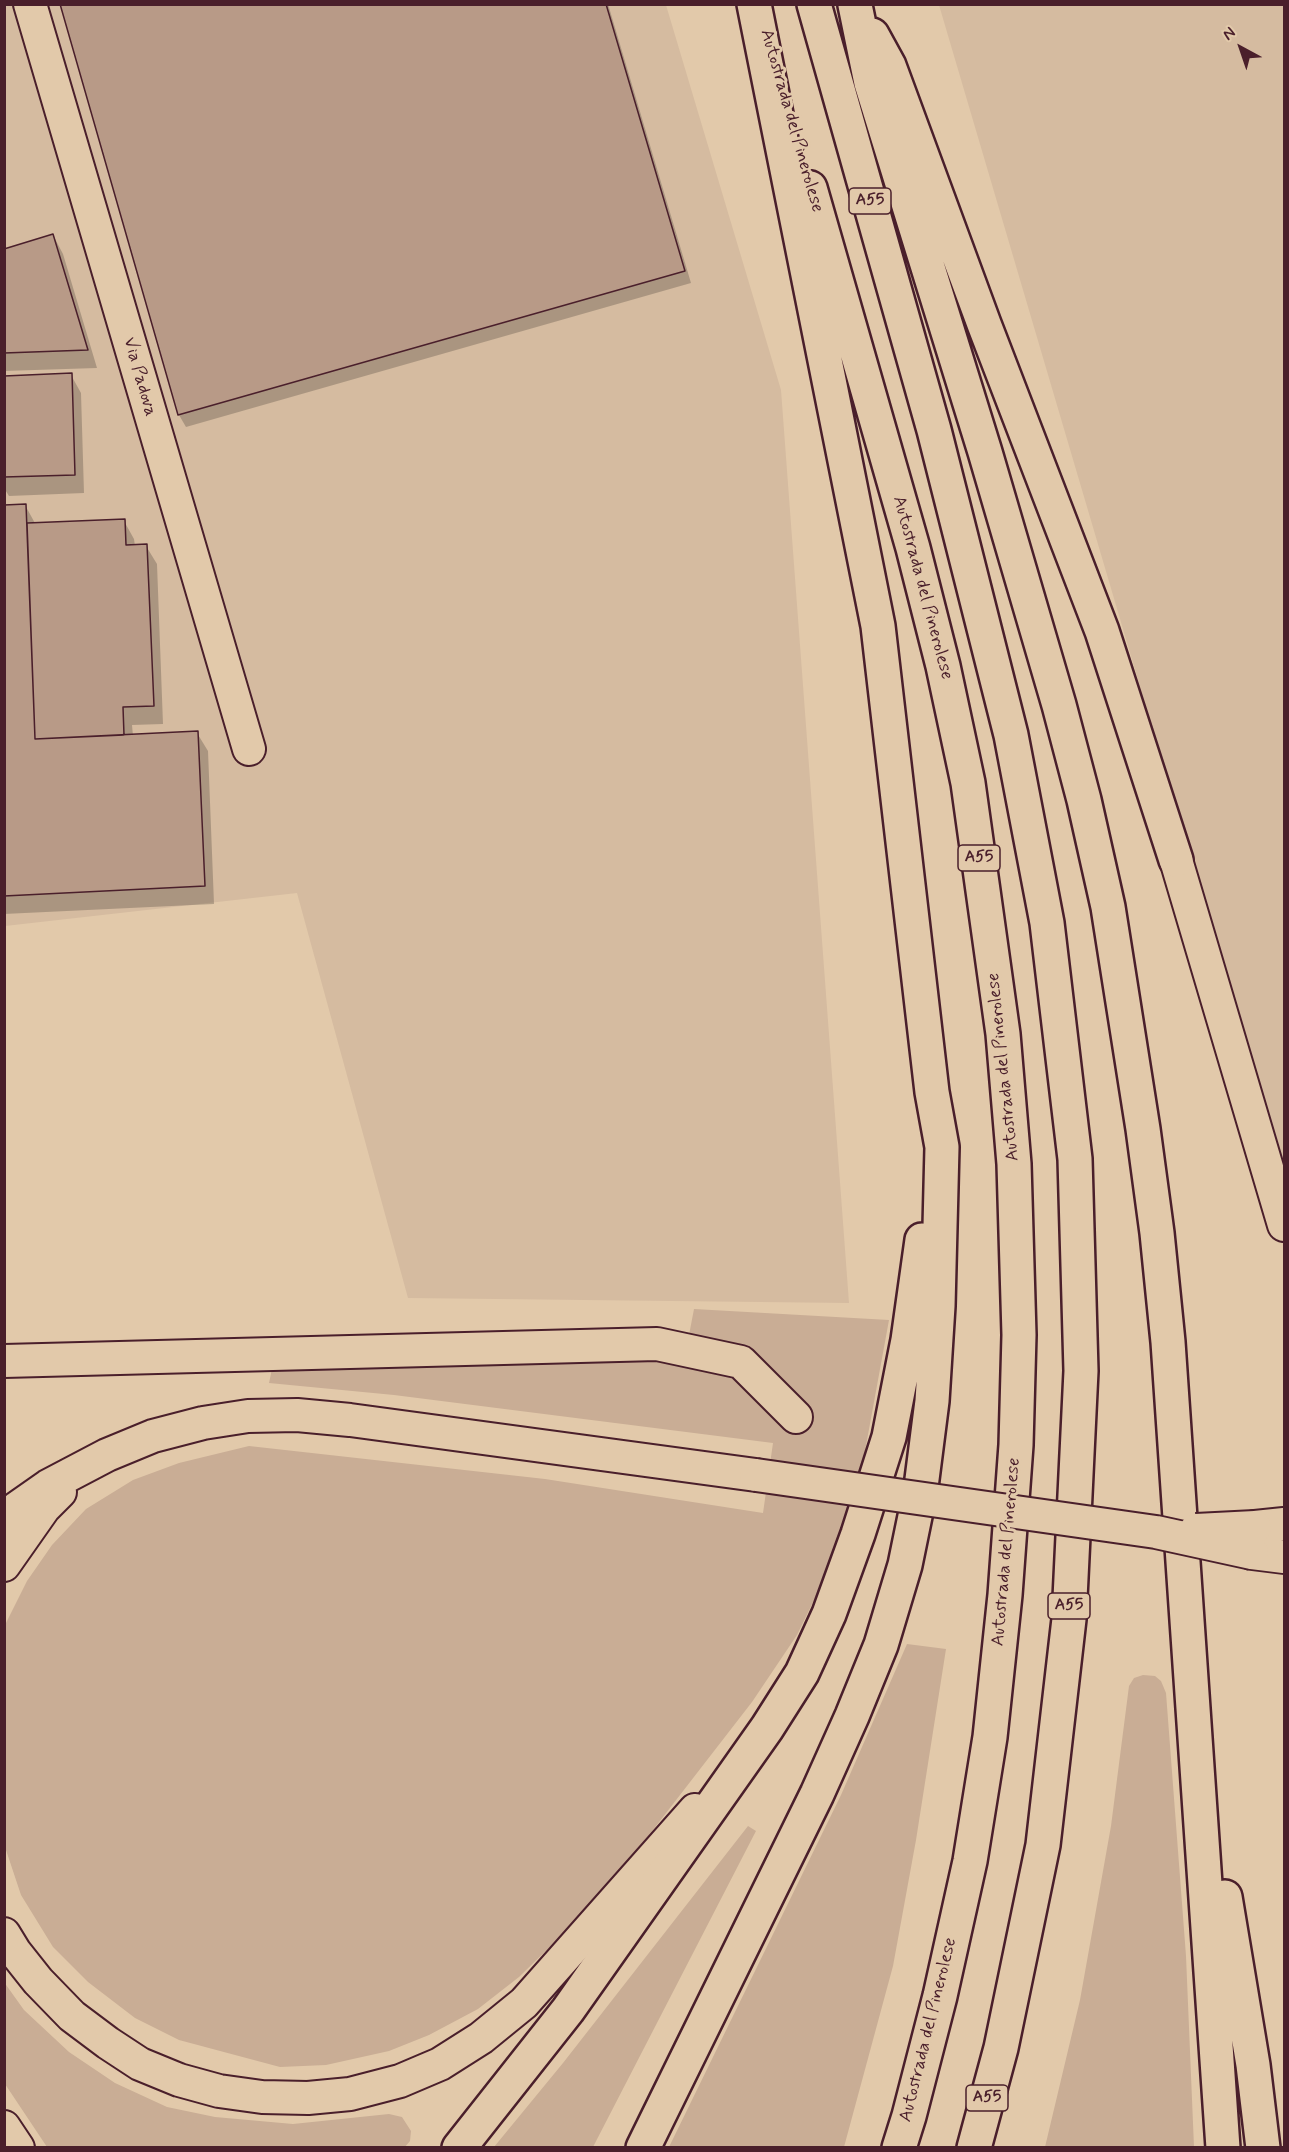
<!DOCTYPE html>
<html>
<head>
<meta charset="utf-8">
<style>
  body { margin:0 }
  #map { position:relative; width:1289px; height:2152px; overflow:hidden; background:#e2c9aa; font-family:Mynerve,sans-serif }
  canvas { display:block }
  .frame { position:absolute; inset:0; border:6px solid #4a1f2b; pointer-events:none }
  .north { position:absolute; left:1211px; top:18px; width:60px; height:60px; -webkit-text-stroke:4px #e2c9aa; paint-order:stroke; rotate:320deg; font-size:16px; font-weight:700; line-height:24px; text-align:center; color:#4a1f2b }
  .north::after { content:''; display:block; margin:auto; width:21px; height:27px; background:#4a1f2b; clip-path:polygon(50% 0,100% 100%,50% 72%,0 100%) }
</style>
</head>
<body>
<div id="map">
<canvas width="1289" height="2152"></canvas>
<div class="frame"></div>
<div class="north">N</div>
</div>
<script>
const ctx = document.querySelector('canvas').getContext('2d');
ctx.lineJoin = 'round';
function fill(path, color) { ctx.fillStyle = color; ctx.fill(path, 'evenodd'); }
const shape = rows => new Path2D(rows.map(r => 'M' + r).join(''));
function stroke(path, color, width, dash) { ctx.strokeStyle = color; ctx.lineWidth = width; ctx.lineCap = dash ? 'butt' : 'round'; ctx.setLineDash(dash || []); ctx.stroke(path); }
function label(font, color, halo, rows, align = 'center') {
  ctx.font = font + ' Mynerve,sans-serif'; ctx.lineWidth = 6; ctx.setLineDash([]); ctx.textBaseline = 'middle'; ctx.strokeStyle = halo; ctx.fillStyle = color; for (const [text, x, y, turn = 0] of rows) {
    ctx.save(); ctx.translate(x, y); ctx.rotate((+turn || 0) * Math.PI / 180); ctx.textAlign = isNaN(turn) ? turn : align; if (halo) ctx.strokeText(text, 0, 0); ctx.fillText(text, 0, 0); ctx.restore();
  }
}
fill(shape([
  [4,5,666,5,781,390,849,1303,408,1298,297,893,5,926],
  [939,5,1284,5,1284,1175]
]), '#d5bba0');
fill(shape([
  [694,1309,889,1320,865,1451,833,1561,797,1635,752,1702,649,1835,562,1935,519,1977,478,2009,429,2035,389,2051,326,2065,280,2067,179,2040,135,2018,88,1982,53,1947,21,1895,5,1847,4,1627,27,1581,52,1545,86,1509,133,1480,179,1463,249,1446,545,1479,763,1513,773,1443,394,1395,269,1383,272,1369,685,1356],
  [907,1644,946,1649,916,1840,893,1966,844,2147,669,2147,841,1795],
  [1143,1675,1155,1676,1161,1681,1166,1693,1186,1956,1194,2147,1045,2147,1080,2000,1111,1826,1129,1686,1134,1678],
  [748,1826,756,1831,593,2147,494,2147,563,2063],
  [4,1982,24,2010,69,2052,115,2083,167,2107,215,2117,293,2124,389,2114,402,2117,411,2131,410,2141,404,2148,47,2147,5,2084]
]), '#c9ad95');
fill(shape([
  [61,4,608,4,691,283,186,427,179,415],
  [53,235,63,254,97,368,4,371,4,250],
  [71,375,81,393,84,493,9,496,4,488,4,377],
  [25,505,36,525,124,521,134,539,135,546,146,546,157,564,163,724,132,725,133,736,197,733,208,751,214,904,4,914,4,506]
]), '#0003');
const building = shape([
  [60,4,606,4,685,271,178,415,60,4],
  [53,234,88,350,4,353,4,249,53,234],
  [72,373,75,475,4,477,4,376,72,373],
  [26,504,35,739,198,731,205,886,4,896,4,505,26,504],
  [125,519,126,545,147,544,154,706,123,707,124,735,35,739,27,523,125,519]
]);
fill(building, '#b89a87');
stroke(building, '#4a1f2b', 1.5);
const street = shape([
  [30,4,249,749],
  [1176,860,1284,1225],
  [4,1361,657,1344,741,1362,796,1417],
  [4,1519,18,1507,48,1486,107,1455,153,1436,203,1423,248,1416,297,1415,350,1420,756,1475],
  [1255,1527,1284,1524],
  [1252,1553,1284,1557],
  [4,1565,44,1508,60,1492],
  [4,1934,15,1952,38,1981,72,2016,108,2043,140,2064,179,2080,219,2091,262,2097,308,2098,350,2094,400,2081,440,2064,481,2038,524,2003,695,1810],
  [4,2127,18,2148]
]);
const highway = shape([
  [814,4,934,430,1011,735,1047,923,1075,1159,1081,1371,1069,1619,1043,1845,1001,2048,974,2148],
  [855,5,871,83,985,452,1059,705,1084,800,1108,907,1143,1129,1157,1233,1168,1342,1223,2148],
  [872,35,889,66,984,324,1102,631,1176,860],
  [810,188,913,548,943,666,968,783,1003,1034,1014,1164,1019,1335,1016,1445,1005,1595,990,1737,970,1861,940,1996,909,2116,899,2148],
  [1225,1897,1253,2065,1263,2148],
  [459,2148,568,2010,767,1728,802,1673,829,1614,858,1534,889,1437,908,1340,922,1240],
  [643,2148,817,1794,852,1716,881,1645,905,1565,921,1487,932,1401,938,1306,942,1147,932,1092,878,626,754,4]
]);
stroke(street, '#4a1f2b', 36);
stroke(highway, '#4a1f2b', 38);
stroke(street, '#e2c9aa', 32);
stroke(highway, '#e2c9aa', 33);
const streetBridge = shape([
  [756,1475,1156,1532,1252,1553],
  [1196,1530,1255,1527]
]);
stroke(streetBridge, '#4a1f2b', 36, []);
stroke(streetBridge, '#e2c9aa', 32);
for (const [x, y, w] of [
  [870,201,42],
  [979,858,42],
  [1069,1606,42],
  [987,2098,42]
]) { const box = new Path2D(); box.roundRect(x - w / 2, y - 13, w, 26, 4.5); ctx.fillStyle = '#e2c9aa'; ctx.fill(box); stroke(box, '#4a1f2b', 1.5); }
label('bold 16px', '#4a1f2b', null, [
  ["A55",870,201],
  ["A55",979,858],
  ["A55",1069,1606],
  ["A55",987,2098]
]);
label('18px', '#4a1f2b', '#e2c9aa', [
  ["Autostrada del Pinerolese",791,121,74],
  ["Via Padova",139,377,74],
  ["Autostrada del Pinerolese",922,588,75],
  ["Autostrada del Pinerolese",1004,1067,-96],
  ["Autostrada del Pinerolese",1007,1552,-85],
  ["Autostrada del Pinerolese",929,2030,-76]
]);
</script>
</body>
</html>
